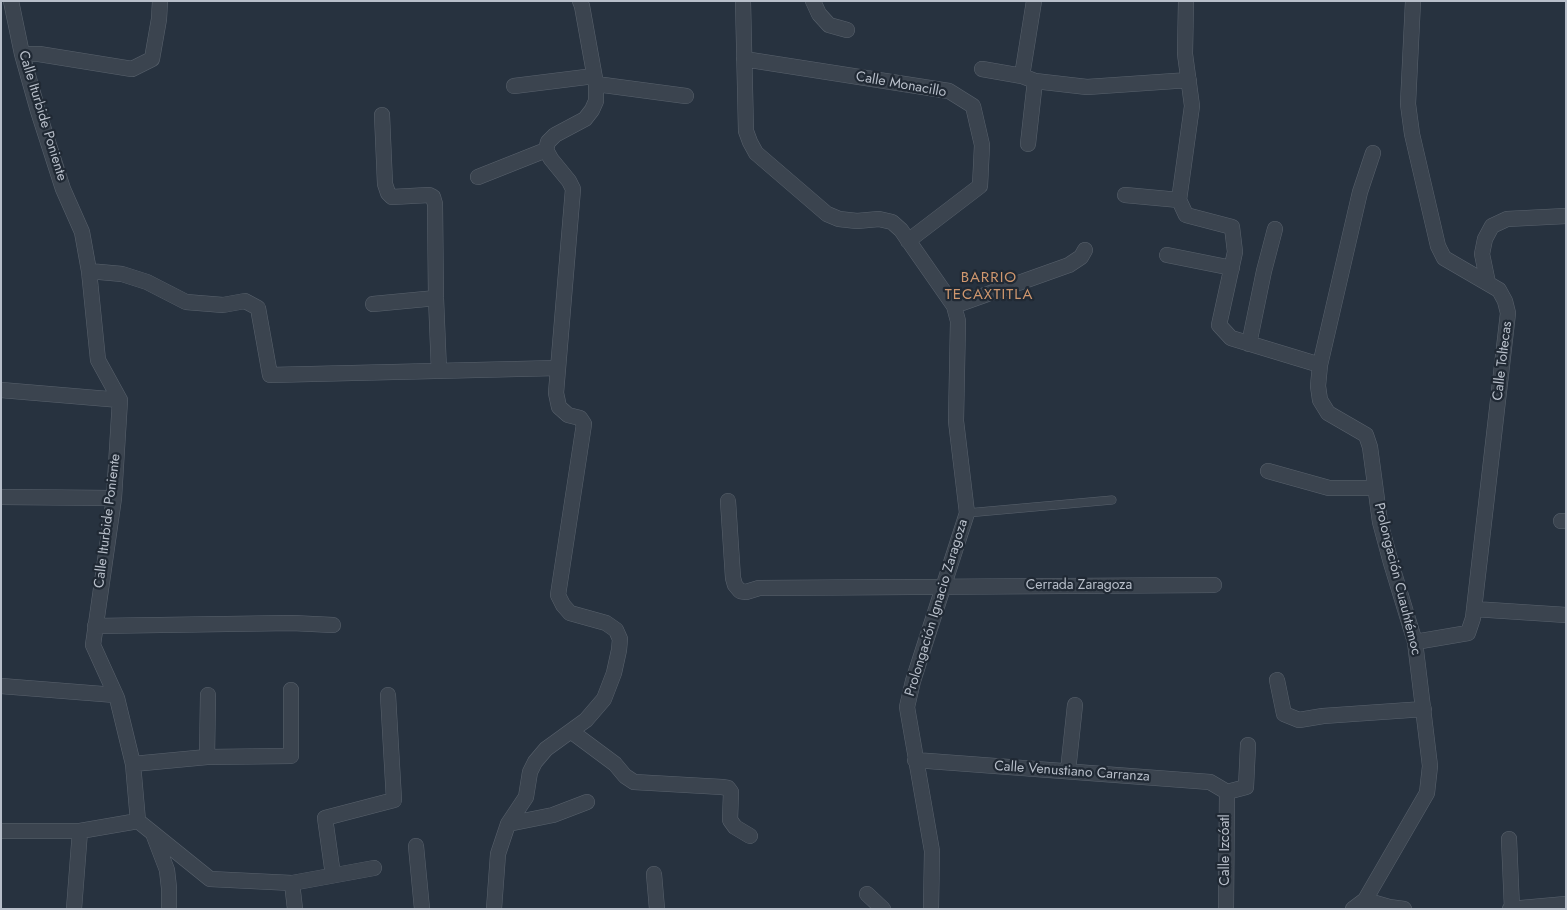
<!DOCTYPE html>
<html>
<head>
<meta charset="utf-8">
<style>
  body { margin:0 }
  #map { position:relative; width:1567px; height:910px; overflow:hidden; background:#27323f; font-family:Jost,sans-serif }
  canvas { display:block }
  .frame { position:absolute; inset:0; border:2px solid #b8bfca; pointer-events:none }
</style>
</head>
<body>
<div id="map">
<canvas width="1567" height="910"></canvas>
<div class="frame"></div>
</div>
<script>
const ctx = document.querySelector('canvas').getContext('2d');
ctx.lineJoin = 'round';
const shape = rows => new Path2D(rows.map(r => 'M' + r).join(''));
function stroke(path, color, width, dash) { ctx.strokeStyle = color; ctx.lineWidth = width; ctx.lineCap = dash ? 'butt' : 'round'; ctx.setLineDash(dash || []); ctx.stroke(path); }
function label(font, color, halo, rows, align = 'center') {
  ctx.font = font + ' Jost,sans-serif'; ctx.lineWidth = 4.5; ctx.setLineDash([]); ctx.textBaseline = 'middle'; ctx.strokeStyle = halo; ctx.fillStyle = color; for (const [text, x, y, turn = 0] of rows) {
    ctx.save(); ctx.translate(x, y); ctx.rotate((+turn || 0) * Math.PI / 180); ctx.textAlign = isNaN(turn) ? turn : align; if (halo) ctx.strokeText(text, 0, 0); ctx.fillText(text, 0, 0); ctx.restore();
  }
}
const service = shape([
  [967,513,1112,500]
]);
const minor = shape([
  [11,1,22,54,38,111,63,189,82,232,89,271,98,360,120,400,114,498,93,645,117,698,133,764,138,821,210,879,292,883,295,909],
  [743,1,746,131,750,142,756,153,827,214,839,219,857,221,879,219,892,222,901,230,954,306,958,321,956,421,967,513,913,681,907,707,932,851,931,909],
  [813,1,819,14,829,25,847,30],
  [1186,1,1185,54,1192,106,1179,200,1186,215,1232,227,1235,252,1219,325,1231,338,1320,365],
  [1413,1,1408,104,1412,134,1438,246,1444,258,1499,290,1505,301,1508,313,1473,618,1468,633,1415,642],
  [22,54,39,54,132,69,152,59,159,19,160,1],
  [744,59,949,91,973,106,982,145,980,186,908,241],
  [982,69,1022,76,1035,81,1087,87,1189,80],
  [1022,76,1034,1],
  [596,84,686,96],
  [514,86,594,76],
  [382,115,385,184,388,193,392,197,429,195,433,197,435,204,436,298,439,371],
  [1028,144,1035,81],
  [478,177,546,150],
  [1125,195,1179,200],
  [1167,255,1232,268],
  [89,271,122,274,147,282,186,302,223,305,245,301,258,308,270,375,558,368],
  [1488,283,1482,254,1485,239,1492,226,1507,219,1566,216],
  [373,304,436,298],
  [954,306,1069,265,1081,257,1085,250],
  [1249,344,1264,271,1275,229],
  [1,390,120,400],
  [1268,471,1329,488,1375,488],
  [1,497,114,498],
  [728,501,733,578,735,585,740,591,746,592,759,588,1214,585],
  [1561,521,1566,521],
  [1474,609,1566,615],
  [95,626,292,623,333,625],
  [1277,680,1284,714,1299,720,1323,716,1424,709],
  [1,686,115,695],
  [572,732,615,764,625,776,634,782,722,787,728,788,731,792,730,820,735,827,750,836],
  [207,757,208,695],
  [915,760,1210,782,1227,792],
  [133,764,207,757,291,756,291,690],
  [1068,771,1075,705],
  [1227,792,1246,787,1248,745],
  [508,824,553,815,587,802],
  [1,831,80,831,138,821],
  [154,836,167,870,169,888,169,909],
  [1509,839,1512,909],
  [416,846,422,909],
  [654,874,657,909],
  [333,875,325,818,394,800,388,695],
  [292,883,374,868],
  [867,894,883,909],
  [1365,900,1389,907,1404,909],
  [74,909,80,831],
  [494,909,498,854,508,824,526,797,530,772,535,762,546,749,586,720,604,699,614,673,619,650,620,639,616,630,606,623,570,613,563,605,558,595,584,424,580,418,568,415,559,407,556,393,573,189,569,181,551,159,546,150,548,142,555,135,585,119,592,110,596,101,596,84,582,6,580,1],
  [1226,909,1227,792],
  [1353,909,1365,900,1427,793,1430,766,1415,642,1391,563,1380,522,1370,447,1366,435,1328,413,1320,400,1318,386,1320,365,1360,192,1373,153],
  [1510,909,1566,904]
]);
stroke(service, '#59626d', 9);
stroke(minor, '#59626d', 16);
stroke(service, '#3b444f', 8);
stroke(minor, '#3b444f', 15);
label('14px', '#b8bfca', '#202934', [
  ["Calle Monacillo",901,85,10],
  ["Calle Iturbide Poniente",42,116,73],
  ["Calle Toltecas",1503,361,-83],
  ["Calle Iturbide Poniente",108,521,-83],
  ["Prolongación Cuauhtémoc",1397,579,76],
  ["Cerrada Zaragoza",1079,586],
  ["Prolongación Ignacio Zaragoza",937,608,-73],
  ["Calle Venustiano Carranza",1072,772,4],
  ["Calle Izcóatl",1226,850,-90]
]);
ctx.letterSpacing = '1px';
label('15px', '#cf976e', '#202934', [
  ["BARRIO",989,278],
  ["TECAXTITLA",989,295]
]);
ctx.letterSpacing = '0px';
</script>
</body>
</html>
